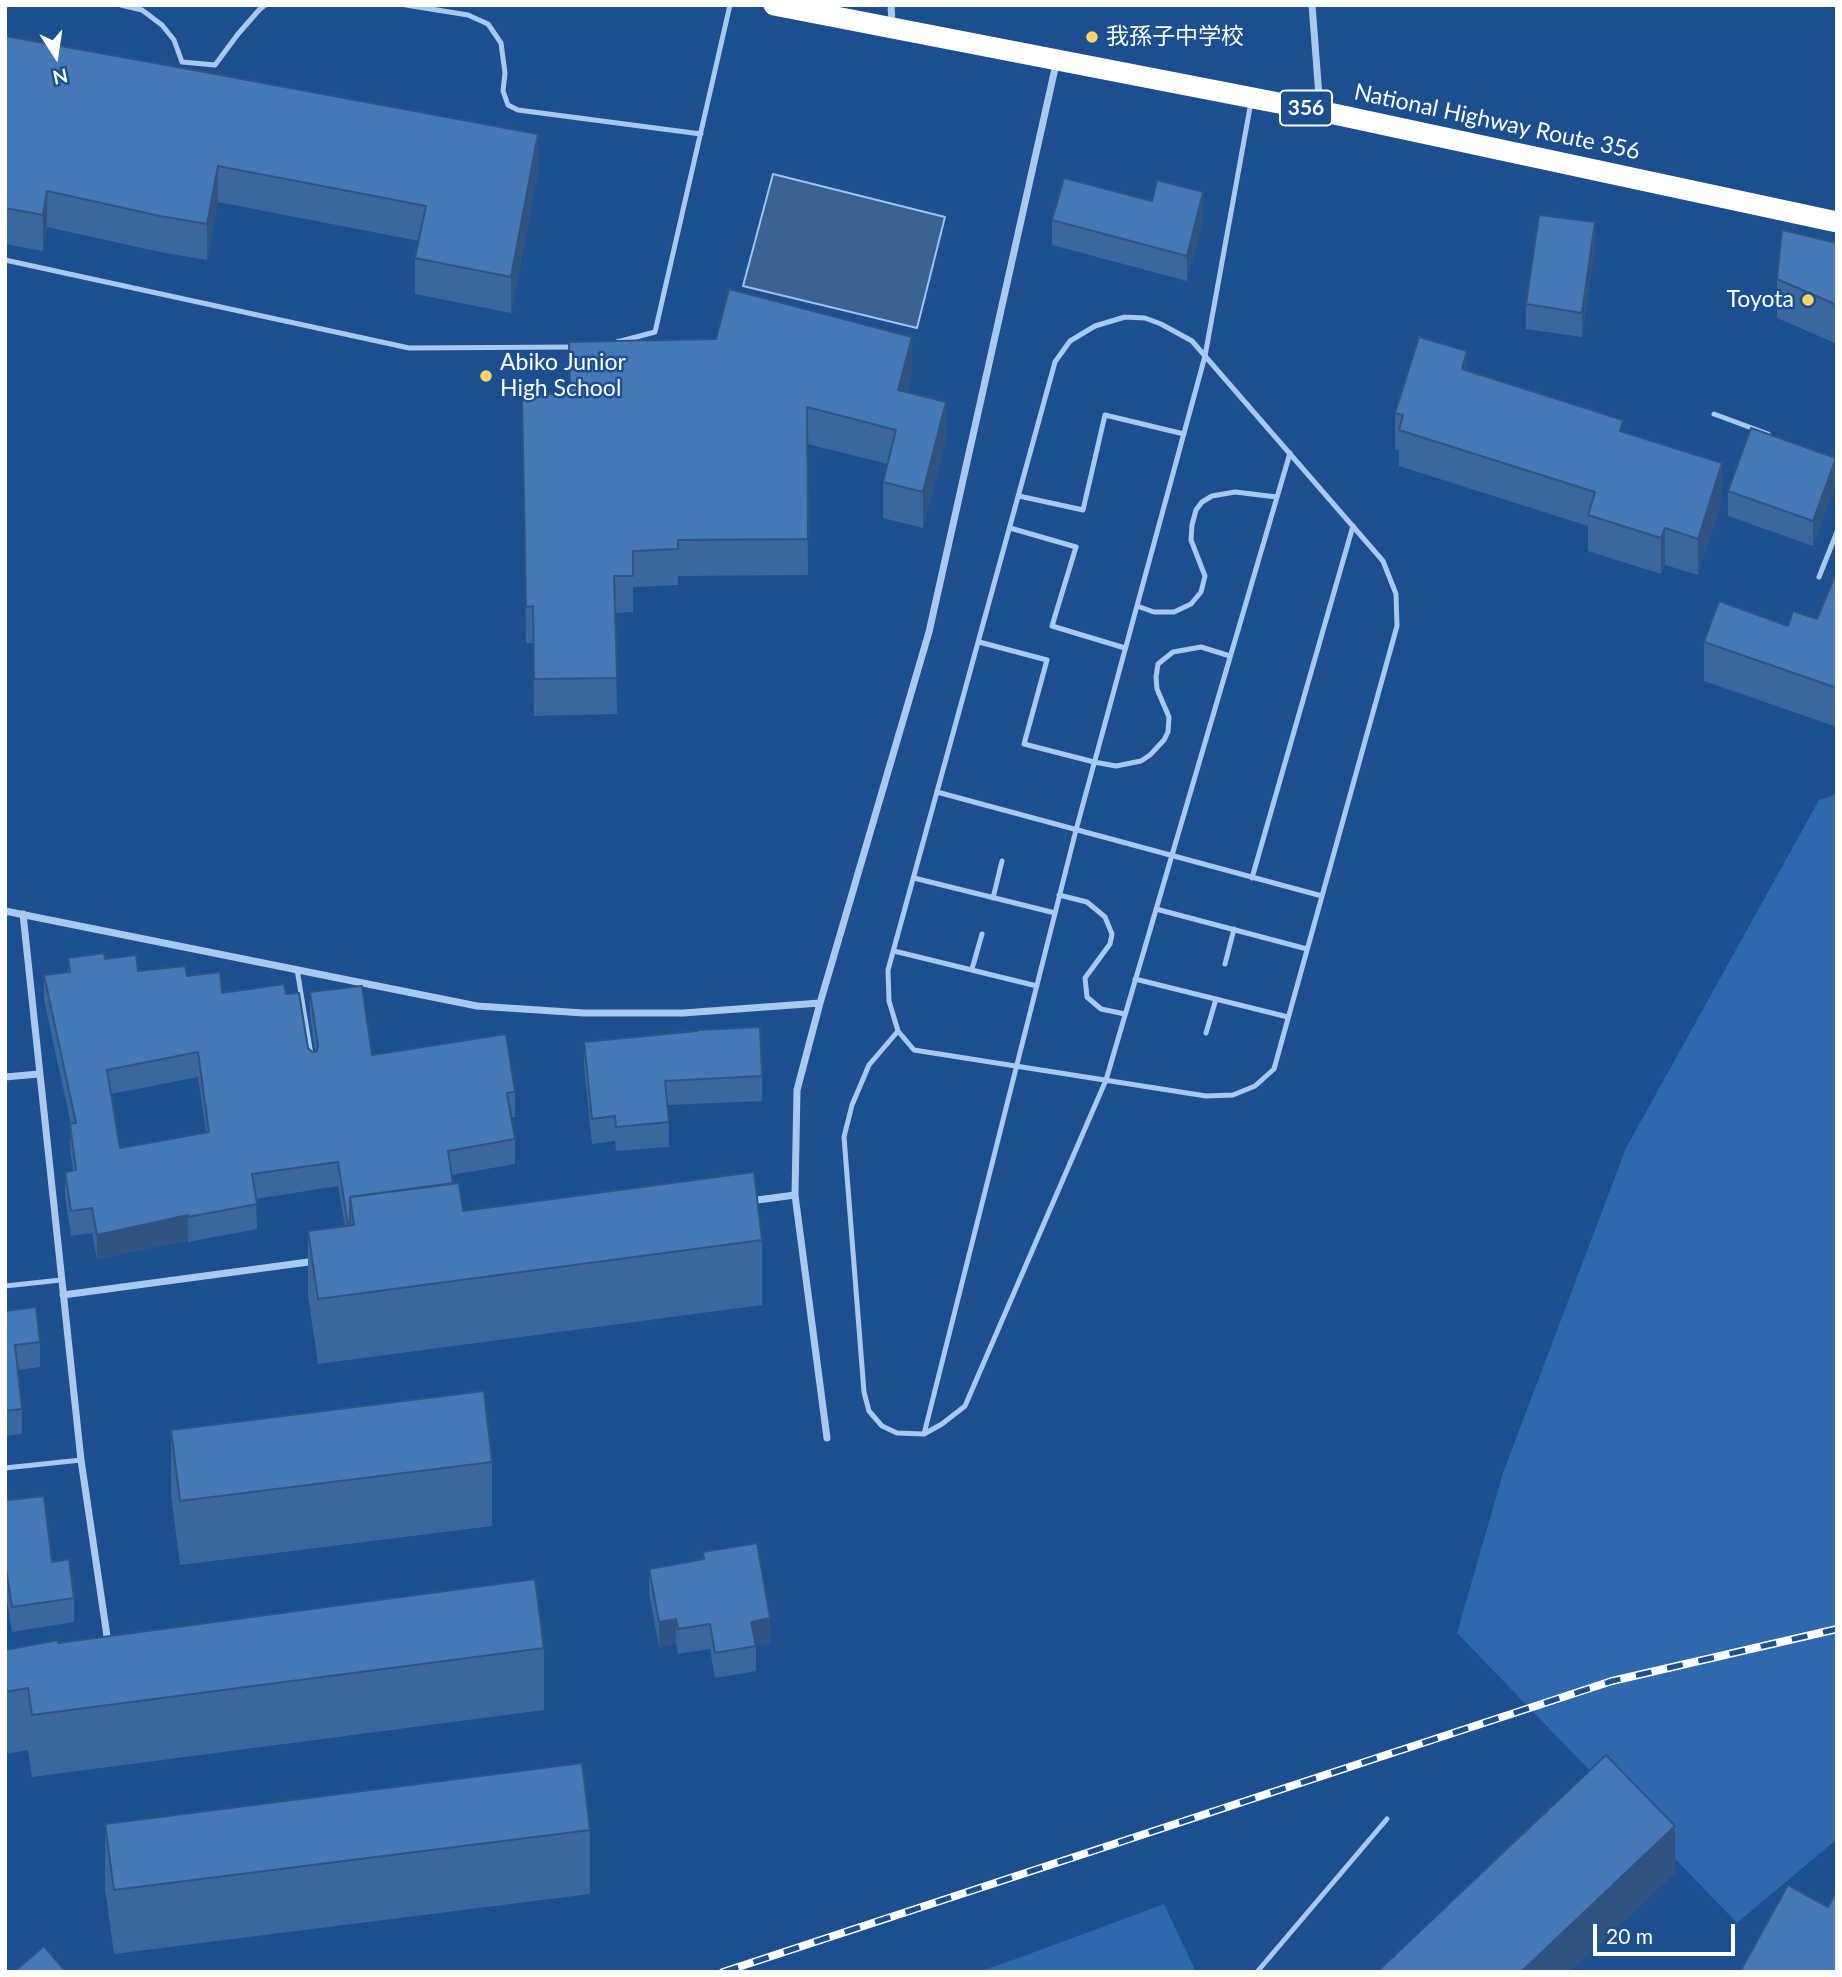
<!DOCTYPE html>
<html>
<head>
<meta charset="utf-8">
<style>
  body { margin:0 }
  #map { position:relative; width:1842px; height:1977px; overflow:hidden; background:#1b4f8f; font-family:Lato,sans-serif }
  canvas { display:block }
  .frame { position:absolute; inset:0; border:7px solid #fff; pointer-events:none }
  .north { position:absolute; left:21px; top:21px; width:70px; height:70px; -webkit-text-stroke:5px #1b4f8f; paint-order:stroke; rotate:168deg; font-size:19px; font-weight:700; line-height:28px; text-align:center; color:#fff }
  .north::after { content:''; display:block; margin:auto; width:24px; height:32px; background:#fff; clip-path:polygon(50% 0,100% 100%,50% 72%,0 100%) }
  .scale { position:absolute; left:1593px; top:1924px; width:142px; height:32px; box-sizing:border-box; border:4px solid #fff; border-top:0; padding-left:9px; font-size:21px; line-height:24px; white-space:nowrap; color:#fff; -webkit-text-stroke:5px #1b4f8f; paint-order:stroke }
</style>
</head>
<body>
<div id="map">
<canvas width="1842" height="1977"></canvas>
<div class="frame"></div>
<div class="north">N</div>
<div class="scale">20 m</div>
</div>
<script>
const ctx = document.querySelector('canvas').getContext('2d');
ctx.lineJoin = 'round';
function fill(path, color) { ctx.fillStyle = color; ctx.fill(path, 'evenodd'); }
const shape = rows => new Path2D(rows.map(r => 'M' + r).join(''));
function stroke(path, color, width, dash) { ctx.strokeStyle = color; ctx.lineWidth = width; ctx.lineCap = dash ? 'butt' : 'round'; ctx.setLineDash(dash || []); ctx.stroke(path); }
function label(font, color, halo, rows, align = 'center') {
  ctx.font = font + ' Lato,"Noto Sans JP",sans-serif'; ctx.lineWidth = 5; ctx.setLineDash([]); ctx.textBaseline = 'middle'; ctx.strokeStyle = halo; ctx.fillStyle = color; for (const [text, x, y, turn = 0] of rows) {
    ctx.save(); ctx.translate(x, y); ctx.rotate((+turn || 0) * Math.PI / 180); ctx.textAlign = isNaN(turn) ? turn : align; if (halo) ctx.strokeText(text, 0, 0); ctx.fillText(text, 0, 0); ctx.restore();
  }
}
fill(shape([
  [1837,794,1837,1839,1737,1923,1457,1633,1503,1473,1626,1148,1819,800],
  [1164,1904,1196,1972,977,1972,1013,1960]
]), '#2e69ad');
const water = shape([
  [773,174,945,217,917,328,743,286,773,174]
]);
fill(water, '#3c6290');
stroke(water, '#9cc4f0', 2);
stroke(shape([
  [121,5,142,10,162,25,174,40,182,62,215,65,238,34,259,10,265,5],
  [406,5,468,15,488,24,501,43,505,73,503,91,508,105,518,110,701,134],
  [5,260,409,348,573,347],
  [1125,317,1145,318,1161,324,1192,341,1383,561,1396,594,1397,626,1274,1069,1255,1086,1233,1095,1206,1096,914,1050,898,1031,889,1001,888,970,1055,362,1070,341,1095,326,1125,317],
  [617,342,655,332,730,5],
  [1714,414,1768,434],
  [1019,496,1083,510,1105,415,1184,434],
  [1010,528,1076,547,1052,626,1125,648],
  [1819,577,1837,532],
  [1137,606,1154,612,1174,612,1191,604,1201,592,1205,576,1191,540,1192,525,1196,510,1202,502,1212,496,1235,492,1277,497],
  [979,642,1047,660,1024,744,1094,762,1116,766,1141,761,1150,755,1164,740,1168,732,1169,717,1157,689,1156,677,1158,664,1173,652,1201,647,1230,656],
  [937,792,1322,896],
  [914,878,1055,913],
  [1252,878,1353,526],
  [1059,895,1087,902,1105,917,1112,934,1110,944,1085,978,1087,997,1101,1009,1125,1014],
  [993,898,1002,861],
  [1156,909,1307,949],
  [894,951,1037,986],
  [1225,964,1234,929],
  [297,969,311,1055],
  [972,969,982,934],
  [1135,979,1288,1017],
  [898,1031,869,1065,852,1105,844,1137,864,1392,869,1411,882,1426,897,1433,924,1434,942,1424,965,1406,1106,1080,1290,453],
  [1206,1033,1216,999],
  [5,1286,61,1280],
  [924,1434,1076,830,1205,356,1251,102],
  [5,1468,81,1460],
  [1257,1972,1387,1819]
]), '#a9c9ee', 5);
stroke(shape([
  [891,5,892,24],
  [1312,5,1320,109],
  [5,911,477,1006,584,1013,683,1013,820,1003],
  [23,914,81,1460,108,1643,105,1643],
  [5,1077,39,1074],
  [750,1201,795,1195],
  [63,1295,316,1261],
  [827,1438,795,1195,797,1090,820,1003,929,632,1056,64]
]), '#a9c9ee', 7);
stroke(shape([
  [774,5,1320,111,1837,222]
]), '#fff', 21);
const rail = shape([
  [723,1972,1612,1681,1837,1629]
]);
stroke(rail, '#fff', 8);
stroke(rail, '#1b4f8f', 5, [16]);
fill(shape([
  [5,36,538,171,511,313,415,294,415,258,419,241,218,202,207,260,160,252,47,227,43,251,5,244],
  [1152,201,1203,217,1187,281,1052,245,1052,220],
  [1837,243,1837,344,1777,318,1777,279],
  [1595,247,1582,337,1526,329,1526,304],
  [569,342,912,373,907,392,946,438,923,528,883,518,883,482,888,464,807,444,808,575,678,576,678,585,633,587,633,612,615,613,617,714,534,716,533,643,526,643,522,395,569,393],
  [1467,370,1623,432,1722,499,1698,575,1665,565,1661,574,1588,551,1588,526,1399,466,1399,450,1395,449,1395,413],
  [1836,483,1813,546,1728,516,1728,491],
  [1837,571,1837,727,1704,681,1704,642,1817,619],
  [68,958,105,959,138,971,187,976,222,993,286,994,308,1048,312,1052,315,1051,310,1016,310,992,372,1055,515,1092,515,1117,511,1117,515,1139,515,1164,452,1175,453,1183,463,1211,762,1240,762,1305,318,1364,308,1296,308,1231,345,1226,338,1186,256,1199,257,1229,188,1242,188,1240,97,1259,92,1233,71,1236,65,1197,65,1172,73,1171,70,1149,71,1124,44,1000,44,975,68,972],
  [198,1077,206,1133,120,1148,111,1094],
  [697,1031,762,1076,762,1101,668,1105,669,1122,669,1147,616,1151,615,1141,592,1144,584,1067,584,1042],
  [5,1311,40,1342,40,1367,18,1370,22,1409,22,1434,5,1436],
  [171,1430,492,1462,492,1526,180,1565,171,1495],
  [5,1494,52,1562,74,1598,74,1622,12,1632,5,1588],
  [703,1552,770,1643,756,1646,756,1671,715,1678,710,1649,678,1654,676,1643,659,1647,649,1593,649,1569,703,1560],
  [58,1643,544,1648,544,1710,32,1777,28,1750,5,1754,5,1650],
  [105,1824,590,1830,590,1894,114,1954,105,1889]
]), '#3a679d');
fill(shape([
  [538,134,538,171,511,313,511,277],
  [218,166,218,202,207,260,207,224],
  [47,191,47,227,43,251,43,215],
  [1203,192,1203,217,1187,281,1187,256],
  [1595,222,1595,247,1582,337,1582,313],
  [912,337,912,373,898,426,898,390],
  [1467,351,1467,388,1462,369],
  [946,402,946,438,923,528,923,492],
  [1836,458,1836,483,1813,546,1813,521],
  [1722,463,1722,499,1698,575,1698,539],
  [1665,528,1665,565,1661,574,1661,538],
  [188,1215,188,1240,97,1259,97,1235],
  [770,1618,770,1643,751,1647,751,1622],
  [676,1619,676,1643,659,1647,659,1622],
  [1675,1826,1675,1873,1570,1972,1521,1972]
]), '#305480');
const building = shape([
  [5,36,177,67,538,134,511,277,415,258,426,206,218,166,207,224,160,216,47,191,43,215,5,208,5,36],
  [1064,178,1152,201,1157,180,1203,192,1187,256,1052,220,1064,178],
  [1539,215,1595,222,1582,313,1526,304,1539,215],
  [1782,230,1837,243,1837,305,1777,279,1782,230],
  [729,289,912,337,898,390,946,402,923,492,883,482,896,430,807,407,808,539,678,540,678,549,633,551,633,576,614,576,617,678,534,679,533,606,526,607,522,395,570,393,569,342,716,339,729,289],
  [1419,337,1467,351,1462,369,1623,420,1620,431,1722,463,1698,539,1665,528,1661,538,1588,515,1595,492,1399,430,1403,415,1395,413,1419,337],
  [1751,428,1836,458,1813,521,1728,491,1751,428],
  [1837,571,1837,688,1704,642,1719,601,1788,626,1793,611,1817,619,1837,571],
  [104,953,105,959,136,955,138,971,185,966,187,976,220,972,222,993,284,984,286,994,299,993,308,1048,312,1052,317,1051,318,1046,310,992,362,986,372,1055,506,1034,515,1092,507,1093,515,1139,448,1151,453,1183,350,1197,350,1225,348,1225,338,1162,252,1174,257,1204,188,1217,188,1215,97,1235,92,1208,71,1211,65,1172,76,1170,70,1124,76,1123,44,975,70,972,68,958,104,953],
  [198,1052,209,1132,120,1148,107,1070,198,1052],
  [760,1027,762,1076,665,1081,669,1122,616,1127,615,1116,592,1119,584,1042,697,1031,697,1030,760,1027],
  [754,1172,762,1240,318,1299,308,1231,354,1225,350,1197,459,1183,463,1211,754,1172],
  [36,1307,40,1342,15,1345,22,1409,5,1411,5,1311,36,1307],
  [484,1391,492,1462,180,1501,171,1430,484,1391],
  [5,1494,8,1494,8,1500,44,1496,52,1562,69,1559,74,1598,12,1607,5,1563,5,1494],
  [757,1543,770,1618,751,1622,756,1646,715,1653,710,1624,678,1629,676,1619,659,1622,649,1569,704,1559,703,1552,757,1543],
  [535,1579,544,1648,32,1715,28,1688,5,1692,5,1650,58,1640,58,1643,535,1579],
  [1606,1755,1675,1826,1521,1972,1377,1972,1606,1755],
  [582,1763,590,1830,114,1890,105,1824,582,1763],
  [1788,1885,1828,1907,1837,1891,1837,1972,1740,1972,1788,1885],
  [44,1946,66,1972,14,1972,44,1946]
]);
fill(building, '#4478b7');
stroke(building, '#305480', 2);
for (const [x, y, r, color] of [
  [1092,37,7,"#ffd166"],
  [1808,300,7,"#ffd166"],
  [486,376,7,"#ffd166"]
]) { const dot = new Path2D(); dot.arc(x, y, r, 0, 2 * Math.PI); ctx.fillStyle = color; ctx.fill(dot); stroke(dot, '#1b4f8f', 2.5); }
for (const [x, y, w] of [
  [1306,108,52]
]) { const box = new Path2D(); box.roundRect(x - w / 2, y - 17.5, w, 35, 5); ctx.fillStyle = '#1b4f8f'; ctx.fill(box); stroke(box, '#fff', 2); }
label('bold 21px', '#fff', null, [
  ["356",1306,108]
]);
label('23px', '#fff', '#1b4f8f', [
  ["我孫子中学校",1106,37],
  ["Toyota",1794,300,"right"],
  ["Abiko Junior",500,363],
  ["High School",500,389]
], 'left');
label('23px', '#fff', '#1b4f8f', [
  ["National Highway Route 356",1497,122,12]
]);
</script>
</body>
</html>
